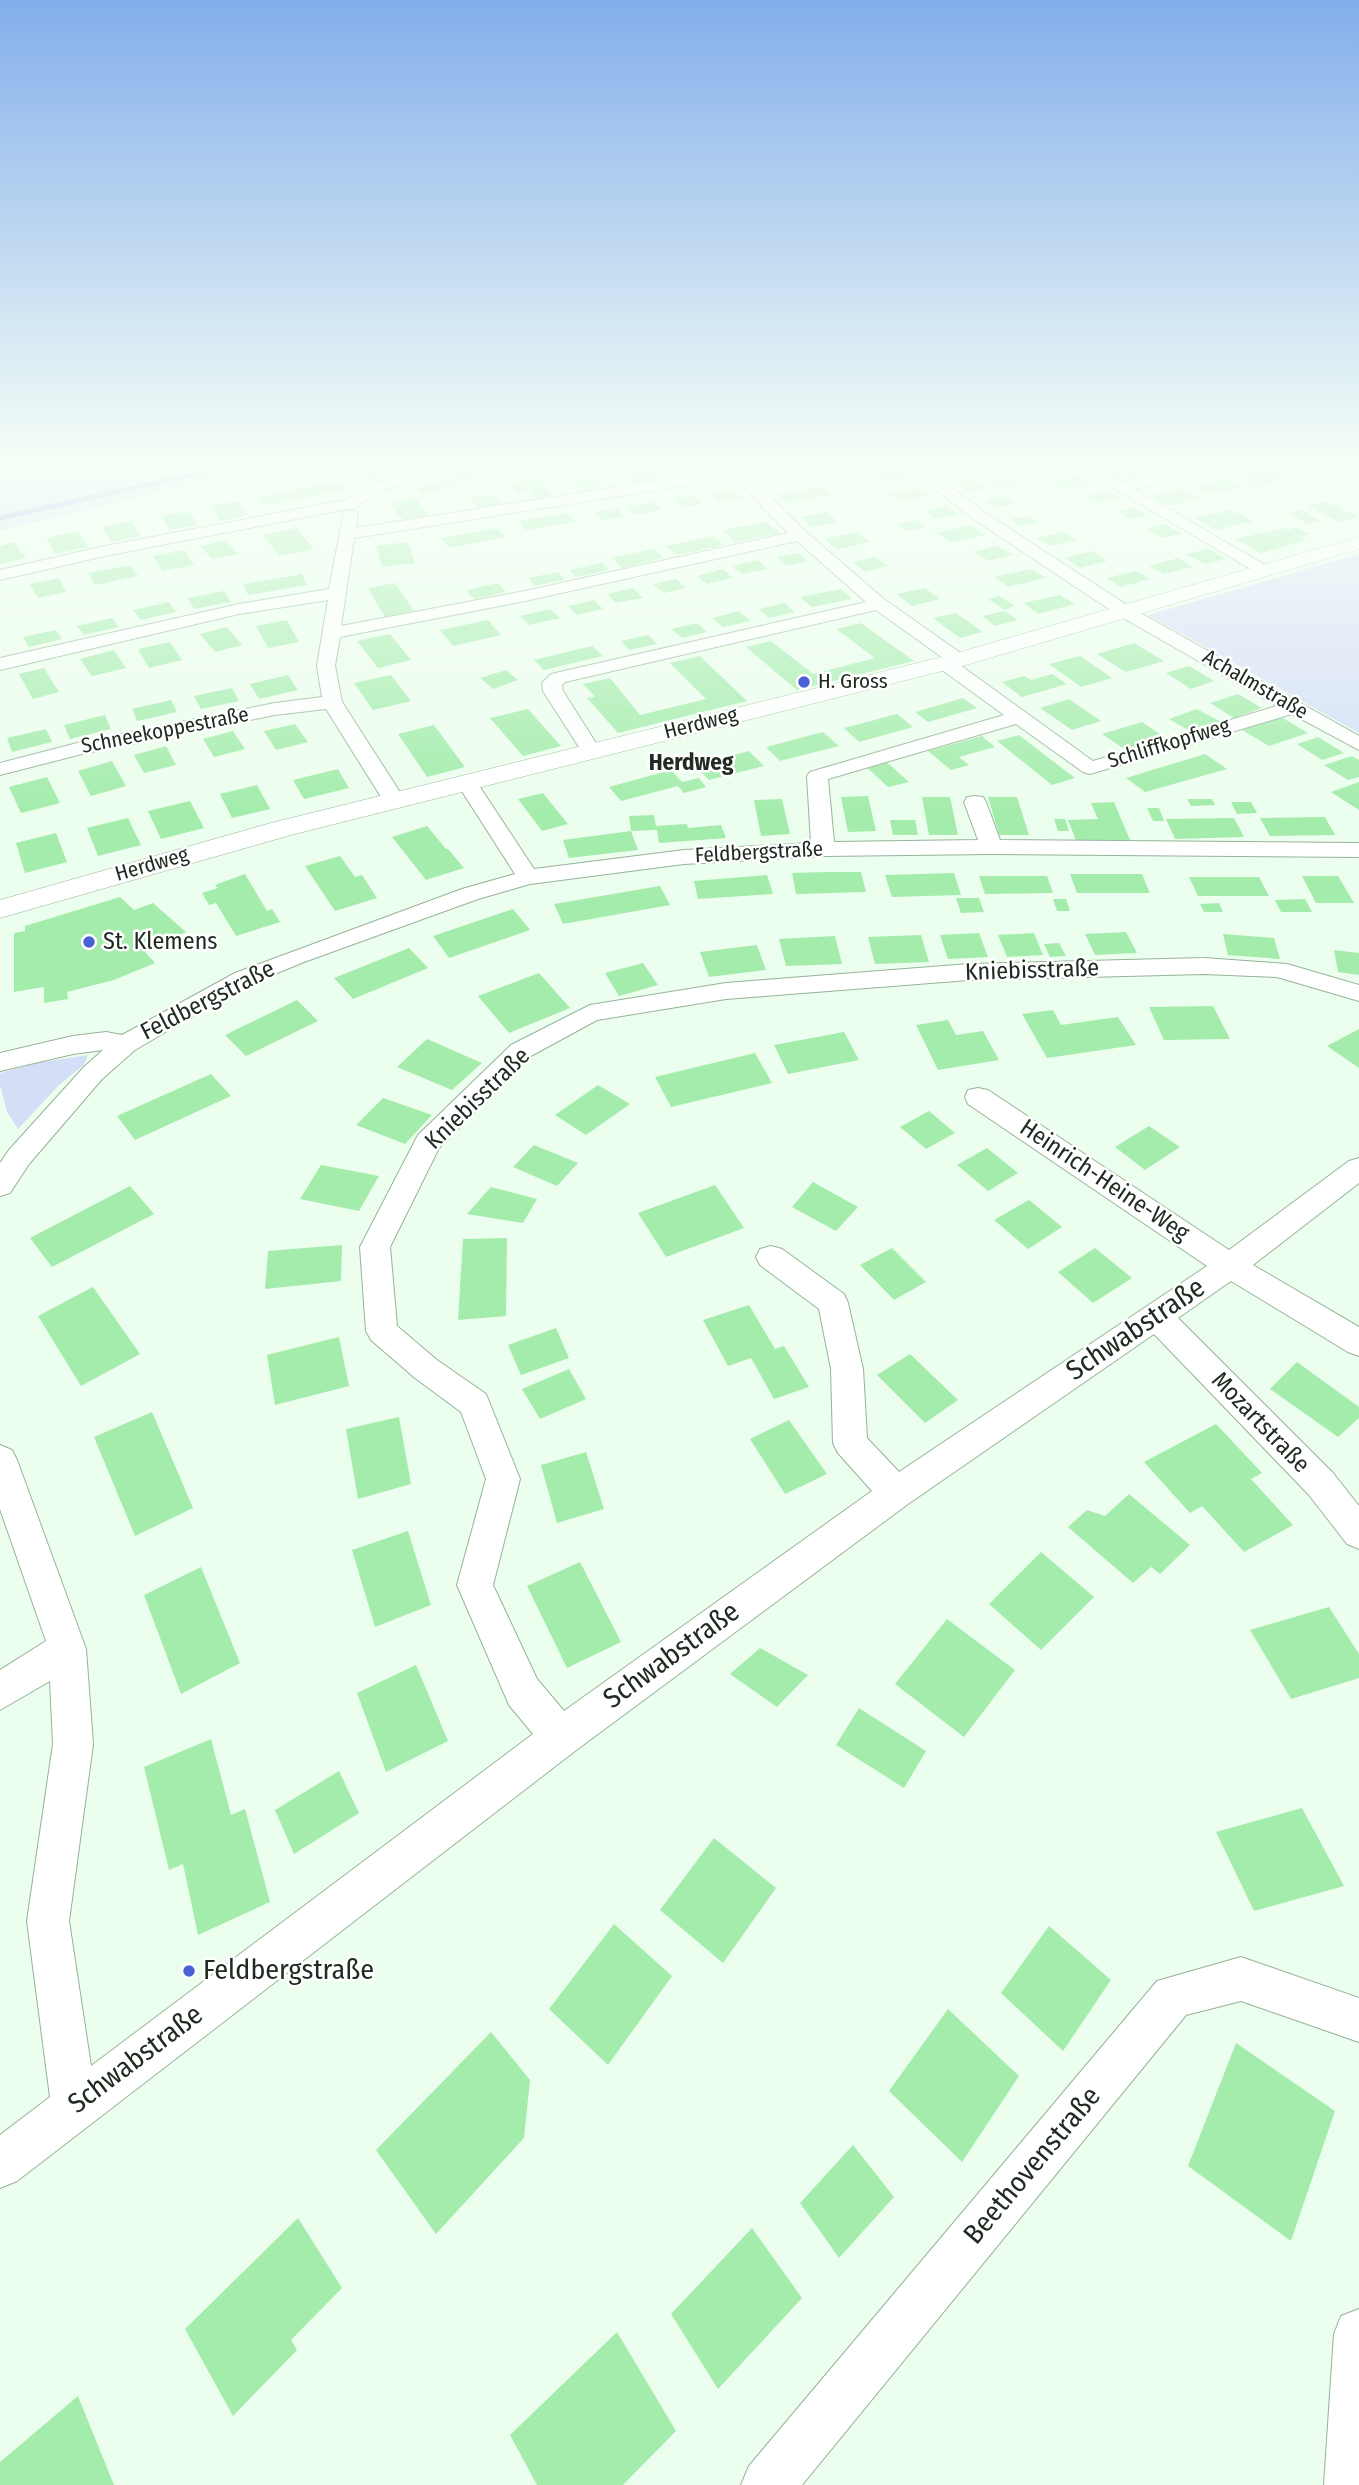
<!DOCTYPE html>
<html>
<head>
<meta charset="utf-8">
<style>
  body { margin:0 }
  canvas { display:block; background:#ecfeed }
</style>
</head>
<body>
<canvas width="1359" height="2485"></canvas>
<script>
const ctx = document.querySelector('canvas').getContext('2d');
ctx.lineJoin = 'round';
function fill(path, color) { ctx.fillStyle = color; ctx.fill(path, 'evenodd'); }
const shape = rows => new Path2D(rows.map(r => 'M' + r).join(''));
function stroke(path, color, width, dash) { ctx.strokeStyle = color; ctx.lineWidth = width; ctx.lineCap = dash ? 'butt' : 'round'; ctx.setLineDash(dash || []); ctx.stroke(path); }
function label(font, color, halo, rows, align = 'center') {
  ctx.font = font + ' "Fira Sans Condensed",sans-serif'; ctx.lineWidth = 5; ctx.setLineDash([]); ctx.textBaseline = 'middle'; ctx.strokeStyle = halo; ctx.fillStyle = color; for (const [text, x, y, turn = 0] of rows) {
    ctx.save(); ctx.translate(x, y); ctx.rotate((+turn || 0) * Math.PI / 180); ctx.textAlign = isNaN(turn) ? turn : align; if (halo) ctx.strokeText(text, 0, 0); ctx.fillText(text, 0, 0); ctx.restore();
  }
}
fill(shape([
  [0,462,283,462,0,531],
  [1359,554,1359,733,1148,615],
  [88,1055,84,1065,59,1085,18,1129,7,1112,0,1085,0,1073,37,1063]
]), '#d5def7');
stroke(shape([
  [0,518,249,462]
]), '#8da4ef', 5);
fill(shape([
  [388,462,401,462,411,467,369,480,355,473],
  [495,462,498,467,514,465,512,462,646,462,648,465,586,474,578,464,491,477,481,464],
  [793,462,801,470,759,475,750,466],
  [948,462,957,467,939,471,928,465],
  [1050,462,1056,462,1068,469,1040,474,1027,466],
  [1117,462,1151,462,1163,469,1120,478,1099,466],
  [1165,462,1203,462,1203,463,1177,469],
  [1324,462,1359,462,1359,464,1337,469],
  [705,463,715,472,694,475,684,466],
  [1309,463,1324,471,1296,477,1280,469],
  [898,469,907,477,887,481,876,473],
  [482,470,487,476,459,480,462,483,435,489,437,491,421,494,416,488,457,478,455,474],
  [650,471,659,480,635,484,626,475],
  [1269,472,1283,480,1255,486,1241,479],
  [1078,475,1092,483,1064,490,1050,481],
  [594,477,605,488,584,492,573,481],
  [539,478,554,496,536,499,529,491,517,493,509,483],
  [1007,478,1018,484,1003,487,992,481],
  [975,479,988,488,969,492,956,483],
  [1227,479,1243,487,1211,494,1196,486],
  [339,481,347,490,266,505,259,497],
  [822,487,831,495,786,503,777,495],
  [918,489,929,496,899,502,888,494],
  [1183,489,1202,498,1168,506,1150,496],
  [733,490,742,498,719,501,711,493],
  [1106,491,1119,498,1098,503,1086,496],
  [492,494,501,504,478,508,469,497],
  [693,496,702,505,681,508,672,499],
  [1003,496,1016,504,996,508,983,500],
  [416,498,430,517,403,521,389,502],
  [239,501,248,515,221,521,211,506],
  [1325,501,1359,517,1340,522,1306,506],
  [653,502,662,510,634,515,627,507],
  [946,506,959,514,936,519,924,511],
  [1134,507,1148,515,1130,519,1116,511],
  [617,508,624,517,602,520,595,512],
  [1231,510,1253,521,1216,530,1194,518],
  [1300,510,1322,521,1309,524,1287,513],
  [189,511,198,525,169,530,161,516],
  [826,512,838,522,812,527,800,517],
  [568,513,576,522,526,530,519,521],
  [1028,516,1038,522,1020,526,1010,519],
  [918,520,927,527,907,531,897,524],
  [131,521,141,536,111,542,102,527],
  [766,522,781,533,736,542,722,530],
  [1165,524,1182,534,1162,538,1145,529],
  [970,525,985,535,951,543,937,533],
  [1296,527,1310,534,1301,537,1307,540,1261,553,1236,539,1283,528,1297,535,1288,529],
  [296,528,314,549,280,556,262,535],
  [497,528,506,537,449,548,441,538],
  [78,531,88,547,55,554,46,538],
  [857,532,870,542,837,549,824,539],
  [1063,532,1077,540,1051,546,1037,538],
  [713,536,724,545,677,555,666,546],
  [226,540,238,554,212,559,200,546],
  [14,542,26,558,0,564,0,546],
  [408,542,415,563,382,567,376,546],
  [998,546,1013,555,989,561,974,552],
  [653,549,664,558,622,568,612,558],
  [1208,549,1226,559,1205,564,1186,554],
  [184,550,194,565,162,571,153,556],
  [1092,551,1107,561,1080,568,1065,558],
  [798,553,808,561,786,566,776,557],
  [875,557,888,566,865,572,853,562],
  [1178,558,1193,567,1164,574,1149,566],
  [758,560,768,569,742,574,732,566],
  [602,563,609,570,576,577,569,570],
  [130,565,138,576,95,585,88,573],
  [723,569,733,578,707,584,697,576],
  [1031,569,1046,578,1008,587,994,577],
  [1136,571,1150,579,1121,587,1106,578],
  [558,572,565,580,535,586,528,578],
  [302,574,307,585,248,595,243,584],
  [59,578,66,592,38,598,30,584],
  [676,579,686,588,664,593,653,584],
  [395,583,414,611,385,617,368,588],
  [498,583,506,592,474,599,466,590],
  [633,588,643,598,616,603,607,594],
  [925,588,940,599,912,606,896,594],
  [841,589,852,599,812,607,800,597],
  [224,591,231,602,194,609,188,598],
  [1060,595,1075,604,1038,614,1023,603],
  [999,596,1015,606,1004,610,988,599],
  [594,600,603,609,577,615,568,606],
  [169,602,176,612,141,620,133,610],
  [785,603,795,612,769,618,759,609],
  [550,609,560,618,529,625,520,616],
  [739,611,751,621,723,627,712,618],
  [1005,611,1018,620,995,626,982,616],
  [956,613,969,622,983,632,960,638,933,618],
  [112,618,119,627,84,635,77,626],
  [287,620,299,642,268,648,256,626],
  [488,620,501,635,453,646,440,630],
  [697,623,707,632,682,638,671,629],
  [861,623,914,661,797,690,746,647,771,641,813,674,875,658,836,629],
  [227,627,242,645,215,652,200,634],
  [56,630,62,639,29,647,23,637],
  [390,634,411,660,378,668,357,641],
  [648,635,657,644,629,650,621,641],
  [170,642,182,660,149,668,138,649],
  [1134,643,1164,661,1126,672,1097,654],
  [592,646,603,656,544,670,534,660],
  [114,650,126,668,92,676,80,659],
  [700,656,747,701,618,733,587,698,595,697,583,684,610,678,640,715,706,699,670,663],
  [1080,656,1112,678,1081,687,1049,664],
  [1189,666,1214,681,1191,689,1166,673],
  [44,668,59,692,33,699,19,674],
  [506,670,518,680,493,689,480,678],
  [1052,674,1067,684,1022,697,1002,682,1024,676,1031,680],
  [288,675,298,690,259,699,250,684],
  [391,675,411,701,373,710,354,683],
  [232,688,239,701,201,709,194,696],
  [1238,694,1262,708,1234,718,1210,703],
  [963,698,977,708,928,722,915,712],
  [1069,699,1101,721,1072,730,1040,708],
  [171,700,177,712,137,721,132,709],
  [528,709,561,746,523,756,490,718],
  [1197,709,1223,723,1195,734,1169,719],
  [897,714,913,727,859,742,844,728],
  [105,715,111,729,70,739,64,725],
  [1281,717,1308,733,1269,746,1242,730],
  [1142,722,1170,741,1130,753,1102,734],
  [295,724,308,742,276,750,264,731],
  [434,725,465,767,427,777,398,734],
  [46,729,52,742,12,752,7,738],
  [233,731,245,749,214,757,203,739],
  [823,732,839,746,780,761,766,747],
  [1019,735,1037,749,1075,778,1052,785,997,741],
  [982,736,995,747,959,757,969,765,951,770,928,751],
  [1318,737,1344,753,1322,760,1297,744],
  [166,746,176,765,144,773,134,755],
  [749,751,764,766,709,780,695,765],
  [1205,754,1227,769,1145,792,1126,778],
  [1352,756,1359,760,1359,777,1348,780,1324,765],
  [882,758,909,782,888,787,862,763],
  [112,761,126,786,91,796,78,771],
  [338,769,349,788,304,799,293,780],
  [671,770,682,782,699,778,706,787,684,793,678,786,621,801,609,787],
  [47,777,60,803,21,813,9,787],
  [1359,782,1359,810,1331,792],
  [257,785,270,809,232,818,220,794],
  [543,793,555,808,568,824,542,831,518,799],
  [868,796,876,831,848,832,841,797],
  [922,797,950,797,958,835,929,835],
  [988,797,1017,797,1029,835,999,835],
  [782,799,790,834,761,836,754,800],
  [1187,799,1212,799,1215,805,1191,806],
  [190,801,204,828,161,839,148,811],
  [1114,802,1130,840,1076,840,1068,820,1098,819,1091,803],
  [1231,802,1251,802,1257,813,1237,814],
  [1147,808,1159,808,1164,821,1153,821],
  [654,815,656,826,687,824,688,828,721,825,726,838,659,843,657,830,631,831,629,816],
  [1325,817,1335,835,1270,836,1260,818],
  [128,818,141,845,98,856,87,828],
  [1234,818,1244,837,1175,839,1166,819],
  [1054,819,1065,819,1069,831,1058,831],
  [890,820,915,820,918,835,893,835],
  [427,826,446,849,448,849,464,868,426,880,392,837],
  [631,831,638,850,569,858,563,840],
  [56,833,67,862,25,873,16,843],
  [340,856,355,877,362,875,377,898,335,911,305,866],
  [826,872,861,872,866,892,796,894,792,873],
  [954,873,961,895,892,897,885,875],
  [245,874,267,911,272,909,280,922,236,936,216,903,209,905,202,893,218,888,215,885],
  [1070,874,1142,874,1150,893,1077,893],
  [767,875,773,894,698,899,694,881],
  [979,876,1047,876,1053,893,985,894],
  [1302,876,1338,876,1354,903,1316,903],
  [1189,877,1259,877,1269,896,1198,896],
  [660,886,670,905,563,924,554,904],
  [120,897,134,910,153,903,186,932,145,952,155,963,114,980,67,992,68,999,44,1003,44,987,14,992,14,933,25,931,25,926],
  [956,898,979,898,984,912,961,913],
  [1053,899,1066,899,1070,911,1057,911],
  [1305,899,1312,912,1281,912,1275,900],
  [1219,903,1223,912,1204,912,1200,904],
  [513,909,530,930,449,958,433,936],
  [1126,932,1137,953,1095,955,1085,934],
  [979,933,988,957,948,959,940,935],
  [1034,933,1043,955,1007,957,998,935],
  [1223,934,1274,938,1280,959,1228,955],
  [921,935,929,962,875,964,868,937],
  [835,936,842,964,786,966,779,939],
  [1059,943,1066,956,1050,957,1044,944],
  [757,945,766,970,709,977,700,952],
  [409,948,428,968,353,999,334,978],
  [1334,950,1359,953,1359,975,1338,972],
  [643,963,658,985,619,996,605,973],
  [539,973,570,1008,509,1033,478,996],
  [297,1000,318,1021,246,1056,225,1035],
  [1213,1006,1230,1039,1164,1040,1149,1007],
  [1053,1010,1061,1025,1118,1017,1136,1045,1047,1058,1022,1014],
  [948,1020,956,1035,983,1031,999,1060,938,1070,916,1025],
  [1359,1029,1359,1068,1327,1046],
  [844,1032,859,1060,788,1074,774,1045],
  [427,1039,482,1063,452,1090,397,1067],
  [755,1053,772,1083,671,1107,655,1077],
  [211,1074,231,1096,135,1140,117,1116],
  [598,1085,630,1104,586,1135,555,1115],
  [383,1098,432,1115,405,1144,356,1125],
  [929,1111,955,1133,926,1149,900,1127],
  [1149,1126,1180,1147,1145,1170,1115,1147],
  [534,1145,578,1163,557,1186,513,1167],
  [987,1148,1018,1173,988,1191,957,1165],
  [321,1165,379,1176,359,1211,300,1199],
  [813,1182,858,1207,836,1231,792,1207],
  [715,1185,744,1228,666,1257,638,1213],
  [130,1186,154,1214,52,1267,30,1238],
  [491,1187,537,1199,523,1223,467,1214],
  [1029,1200,1062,1227,1028,1249,994,1220],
  [507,1238,506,1316,458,1320,463,1239],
  [342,1245,341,1281,265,1289,268,1251],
  [892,1248,926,1282,894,1300,860,1265],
  [1095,1248,1132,1278,1093,1303,1058,1272],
  [93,1287,140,1354,81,1386,38,1316],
  [749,1305,775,1349,784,1346,809,1387,774,1399,751,1358,728,1366,703,1320],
  [556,1328,569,1358,521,1375,508,1345],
  [339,1337,349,1386,275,1405,267,1355],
  [910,1354,958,1400,925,1423,877,1375],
  [1297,1362,1359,1407,1359,1418,1338,1437,1270,1389],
  [569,1369,586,1399,540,1419,522,1389],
  [152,1412,193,1508,135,1536,94,1437],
  [399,1417,411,1484,358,1499,346,1429],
  [789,1420,827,1474,785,1494,750,1439],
  [1216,1424,1262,1473,1251,1479,1293,1525,1244,1552,1202,1506,1190,1513,1144,1462],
  [586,1452,604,1509,557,1523,541,1465],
  [1129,1494,1190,1545,1160,1574,1151,1567,1133,1583,1068,1527,1087,1510,1105,1516],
  [408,1531,431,1605,375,1627,352,1550],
  [1041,1552,1094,1597,1041,1650,989,1604],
  [580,1562,621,1642,567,1668,527,1586],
  [201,1567,240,1663,181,1694,144,1595],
  [1329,1607,1359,1654,1359,1678,1291,1699,1250,1630],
  [947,1619,1015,1670,964,1737,895,1684],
  [760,1648,808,1675,777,1707,730,1674],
  [416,1665,448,1741,386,1772,357,1693],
  [859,1708,926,1751,904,1788,836,1745],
  [211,1739,231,1815,245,1809,270,1902,198,1935,183,1864,169,1870,144,1767],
  [339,1771,359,1813,294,1854,275,1810],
  [1302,1808,1344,1886,1254,1911,1216,1832],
  [714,1838,776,1888,723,1963,660,1910],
  [614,1924,672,1976,608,2065,549,2009],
  [1049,1926,1111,1980,1063,2051,1001,1993],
  [948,2009,1019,2076,962,2162,889,2091],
  [491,2032,530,2080,524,2138,436,2234,376,2150],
  [1236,2043,1335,2111,1291,2241,1188,2166],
  [853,2145,894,2197,839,2258,800,2203],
  [298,2218,342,2288,291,2340,297,2350,233,2416,185,2329],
  [752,2228,802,2298,718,2389,671,2314],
  [617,2332,676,2431,623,2485,537,2485,510,2435],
  [78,2396,114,2485,0,2485,0,2462]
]), '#a4ecac');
const minor = shape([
  [434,462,455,462,373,495,357,507,105,556,0,580,0,570,105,546,346,500,363,489,434,462],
  [719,462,735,462,806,532,885,600,965,656,967,660,960,665,1093,761,1277,706,1118,615,972,518,900,462,917,462,984,512,1130,607,1359,736,1359,750,1292,714,1090,774,1083,772,1016,724,828,779,834,842,978,840,964,802,967,797,975,796,983,797,986,802,1000,840,1359,843,1359,857,991,854,823,856,684,864,530,884,478,899,304,962,253,983,196,1014,135,1050,102,1079,29,1164,10,1193,0,1196,0,1163,9,1150,84,1067,103,1050,73,1054,0,1071,0,1053,73,1036,106,1032,122,1035,235,973,462,889,515,874,456,782,460,778,474,778,534,869,684,850,811,843,807,776,810,772,1004,715,938,667,936,663,943,658,876,610,565,682,562,685,563,691,601,751,598,755,591,757,584,755,543,691,542,683,551,674,866,602,797,541,525,601,340,637,335,666,342,702,405,800,402,805,386,805,326,709,275,715,86,753,0,775,0,763,85,741,275,703,322,697,317,666,328,600,239,614,0,670,0,658,239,604,329,589,344,511,356,511,358,514,356,528,726,470,719,462],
  [734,478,788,533,525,591,341,626,354,538,734,478],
  [1069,462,1087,462,1122,482,1223,462,1254,462,1247,466,1134,489,1274,570,1271,574,1259,574,1069,462],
  [1204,958,1287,964,1359,985,1359,1001,1277,977,1204,974,969,980,726,999,597,1020,529,1057,439,1148,390,1247,397,1326,437,1360,486,1394,520,1479,493,1585,537,1679,564,1711,872,1491,838,1453,833,1443,831,1369,819,1309,760,1265,756,1257,760,1249,771,1246,782,1249,844,1294,848,1303,863,1369,867,1438,899,1472,1207,1266,968,1104,965,1097,968,1090,978,1088,988,1090,1229,1250,1349,1161,1359,1158,1359,1183,1253,1265,1359,1327,1359,1356,1348,1352,1231,1281,1178,1318,1333,1473,1359,1506,1359,1549,1347,1544,1309,1495,1154,1334,908,1504,575,1751,17,2181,0,2188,0,2135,50,2097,27,1921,53,1744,50,1681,0,1710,0,1670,46,1641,0,1509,0,1445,12,1450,17,1460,86,1649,93,1744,69,1921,91,2066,533,1734,509,1705,457,1585,486,1479,461,1412,415,1378,371,1340,366,1331,360,1247,418,1135,511,1045,590,1005,726,983,969,964,1204,958],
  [1241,1957,1359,1998,1359,2042,1241,2001,1186,2015,802,2485,741,2485,749,2466,1157,1981,1241,1957],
  [1359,2309,1359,2485,1324,2485,1334,2334,1341,2316,1359,2309]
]);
const tertiary = shape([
  [1359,537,1359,549,966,665,291,835,0,918,0,900,271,823,950,655,1359,537]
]);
stroke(minor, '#97b399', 2);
stroke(tertiary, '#97b399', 1);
fill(minor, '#fff');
fill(tertiary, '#fff');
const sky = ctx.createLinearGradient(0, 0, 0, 810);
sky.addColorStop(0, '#83aeeb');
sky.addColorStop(0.57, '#f6fff7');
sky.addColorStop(1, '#f6fff700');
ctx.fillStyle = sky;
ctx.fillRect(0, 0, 1359, 810);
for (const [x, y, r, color] of [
  [804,682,7,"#4a61d6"],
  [89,942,7,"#4a61d6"],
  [189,1971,7,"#4a61d6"]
]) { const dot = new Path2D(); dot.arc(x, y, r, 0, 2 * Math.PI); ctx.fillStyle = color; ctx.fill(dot); stroke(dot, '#fff', 2.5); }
label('21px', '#202b21', '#fff', [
  ["H. Gross",818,682]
], 'left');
label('21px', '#202b21', '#fff', [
  ["Achalmstraße",1255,685,30],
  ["Herdweg",701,724,-14],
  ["Schneekoppestraße",165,731,-11],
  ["Schliffkopfweg",1169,744,-17],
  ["Feldbergstraße",759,853,-3],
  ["Herdweg",152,865,-16]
]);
label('bold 23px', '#202b21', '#fff', [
  ["Herdweg",691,764]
]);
label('24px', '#202b21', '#fff', [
  ["St. Klemens",103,942]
], 'left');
label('24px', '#202b21', '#fff', [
  ["Kniebisstraße",1032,971,-2],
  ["Feldbergstraße",208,1001,-27],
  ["Kniebisstraße",478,1099,-44],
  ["Heinrich-Heine-Weg",1104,1181,34],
  ["Mozartstraße",1260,1423,46]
]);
label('28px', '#202b21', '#fff', [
  ["Schwabstraße",1136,1330,-34],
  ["Schwabstraße",672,1656,-36],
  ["Schwabstraße",136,2060,-37],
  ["Beethovenstraße",1033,2166,-50]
]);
label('28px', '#202b21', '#fff', [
  ["Feldbergstraße",203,1971]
], 'left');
</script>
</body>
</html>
